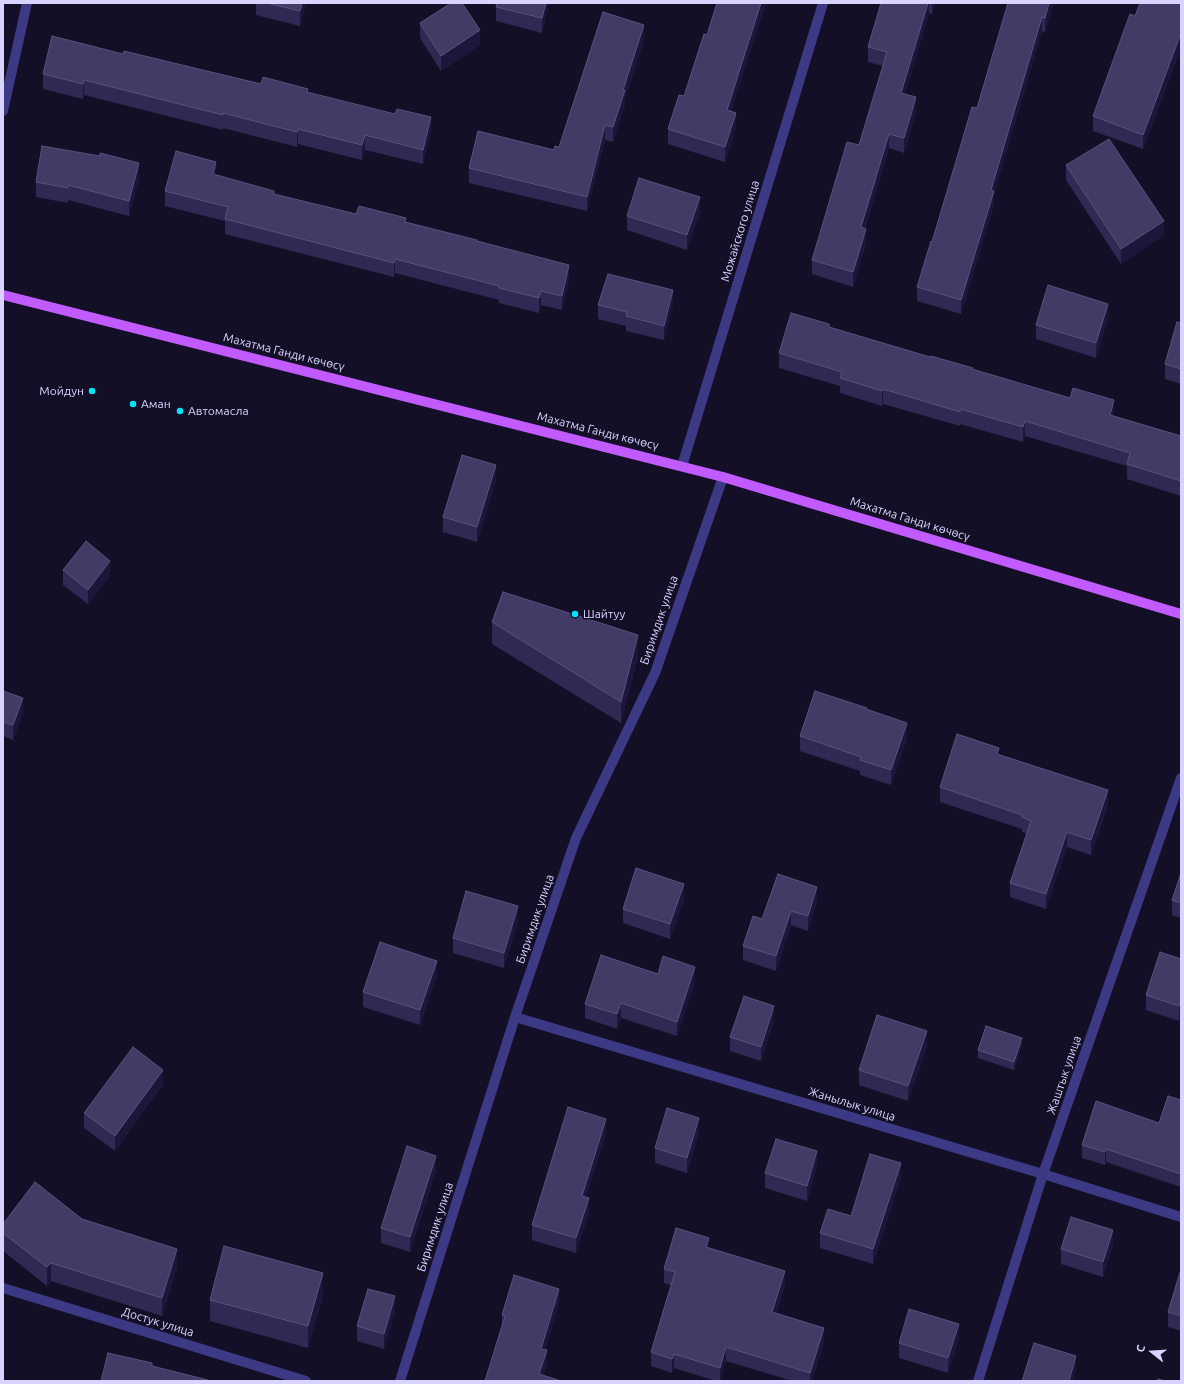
<!DOCTYPE html>
<html>
<head>
<meta charset="utf-8">
<style>
  body { margin:0 }
  #map { position:relative; width:1184px; height:1384px; overflow:hidden; background:#130f26; font-family:Ubuntu,sans-serif }
  canvas { display:block }
  .frame { position:absolute; inset:0; border:4px solid #d9d4ff; pointer-events:none }
  .north { position:absolute; left:1132px; top:1332px; width:40px; height:40px; -webkit-text-stroke:3px #130f26; paint-order:stroke; rotate:287deg; font-size:11px; font-weight:700; line-height:16px; text-align:center; color:#d9d4ff }
  .north::after { content:''; display:block; margin:auto; width:14px; height:18px; background:#d9d4ff; clip-path:polygon(50% 0,100% 100%,50% 72%,0 100%) }
</style>
</head>
<body>
<div id="map">
<canvas width="1184" height="1384"></canvas>
<div class="frame"></div>
<div class="north">С</div>
</div>
<script>
const ctx = document.querySelector('canvas').getContext('2d');
ctx.lineJoin = 'round';
const shape = rows => new Path2D(rows.map(r => 'M' + r).join(''));
function stroke(path, color, width, dash) { ctx.strokeStyle = color; ctx.lineWidth = width; ctx.lineCap = dash ? 'butt' : 'round'; ctx.setLineDash(dash || []); ctx.stroke(path); }
function fill(path, color) { ctx.fillStyle = color; ctx.fill(path, 'evenodd'); }
function label(font, color, halo, rows, align = 'center') {
  ctx.font = font + ' Ubuntu,sans-serif'; ctx.lineWidth = 3; ctx.setLineDash([]); ctx.textBaseline = 'middle'; ctx.strokeStyle = halo; ctx.fillStyle = color; for (const [text, x, y, turn = 0] of rows) {
    ctx.save(); ctx.translate(x, y); ctx.rotate((+turn || 0) * Math.PI / 180); ctx.textAlign = isNaN(turn) ? turn : align; if (halo) ctx.strokeText(text, 0, 0); ctx.fillText(text, 0, 0); ctx.restore();
  }
}
stroke(shape([
  [3,111,27,3],
  [682,466,823,3],
  [515,1017,1043,1174,1181,1217],
  [3,1288,306,1381],
  [400,1381,515,1017,576,838,655,673,723,477],
  [978,1381,1043,1174,1181,778]
]), '#3d3a85', 10);
stroke(shape([
  [3,295,723,477,1181,614]
]), '#c25bff', 10);
fill(shape([
  [256,3,306,3,300,26,256,15],
  [497,3,549,3,542,33,496,21,496,7],
  [766,3,731,111,736,127,725,162,668,144,668,129,684,96,707,35],
  [888,3,935,3,932,14,929,13,905,94,916,112,904,153,889,148,865,229,866,243,853,287,812,274,812,260,859,145,883,66,868,62,868,47],
  [1008,3,1053,3,1045,32,1042,31,994,194,994,205,961,314,917,301,917,287,977,108],
  [1181,3,1181,48,1143,149,1093,131,1093,116,1135,16],
  [420,23,480,45,441,71,420,38],
  [644,40,625,99,625,105,613,142,605,140,587,211,469,183,469,168,554,150,559,147],
  [123,54,261,84,308,92,431,132,423,164,365,150,362,160,298,144,297,147,223,128,223,130,84,95,83,99,43,89,43,74],
  [1066,165,1164,235,1121,264,1066,180],
  [216,175,274,194,356,214,406,222,477,241,569,279,562,310,541,305,539,313,499,303,499,300,395,273,394,277,225,234,225,221,165,206,165,191],
  [139,178,129,216,68,200,68,203,36,197,36,182],
  [700,212,687,250,627,230,627,216],
  [673,304,664,340,626,331,626,326,598,319,598,305],
  [1108,318,1096,358,1036,339,1036,325],
  [1181,323,1181,384,1165,379,1165,364],
  [829,327,973,370,1114,415,1114,416,1181,436,1181,496,1127,479,1127,466,1025,436,1023,442,960,424,960,426,883,404,882,406,840,393,840,386,779,368,779,353],
  [496,480,477,542,443,532,443,517],
  [63,570,110,576,88,604,63,585],
  [492,622,638,657,621,723,492,644],
  [3,691,23,713,13,740,3,736],
  [867,710,907,738,891,785,860,775,860,771,800,751,800,736],
  [999,754,1108,805,1091,855,1067,847,1046,909,1010,897,1010,883,1027,834,1022,832,1022,829,940,802,940,787],
  [1181,873,1181,918,1172,915,1172,900],
  [684,899,670,939,623,923,623,909],
  [817,902,808,931,791,925,776,971,743,960,743,946,762,919],
  [518,921,504,968,453,953,453,938],
  [1181,959,1179,1021,1146,1010,1146,995],
  [658,974,695,981,677,1036,621,1018,617,1029,585,1018,585,1004],
  [437,975,420,1025,363,1007,363,992],
  [774,1021,761,1061,730,1051,730,1037],
  [1022,1045,1014,1070,978,1058,978,1050],
  [927,1046,908,1101,859,1085,859,1070],
  [163,1084,115,1151,84,1128,84,1113],
  [1181,1100,1181,1187,1106,1162,1105,1165,1082,1158,1082,1145,1159,1123],
  [606,1133,586,1197,589,1213,576,1253,532,1240,532,1225],
  [699,1133,687,1173,655,1163,655,1148],
  [817,1166,807,1201,765,1188,765,1173],
  [436,1171,410,1252,381,1243,381,1228],
  [901,1178,873,1264,820,1248,820,1233,851,1216],
  [82,1219,177,1267,162,1316,51,1281,47,1286,3,1251,3,1224],
  [1113,1244,1103,1277,1061,1264,1061,1249],
  [709,1248,785,1285,776,1314,824,1342,812,1381,792,1381,726,1361,720,1381,716,1381,674,1368,672,1373,651,1366,651,1352,671,1285,664,1283,664,1269],
  [1181,1269,1181,1331,1168,1327,1168,1312],
  [323,1295,308,1348,210,1321,210,1300],
  [559,1303,545,1350,547,1365,485,1381,502,1325,502,1315],
  [395,1311,384,1349,357,1341,357,1326],
  [959,1338,948,1373,899,1358,899,1343]
]), '#312854');
fill(shape([
  [302,3,306,3,300,26,300,11],
  [546,3,549,3,542,33,542,18],
  [761,3,766,3,727,125,727,110],
  [928,3,929,3,929,13,901,108,901,93],
  [932,3,935,3,932,14],
  [1049,3,1053,3,1045,32,1045,18],
  [1042,17,1042,31,994,194,994,205,961,314,961,300,991,190],
  [644,25,644,40,625,99,625,105,613,142,613,127,623,90],
  [480,30,480,45,441,71,441,56],
  [1181,33,1181,48,1143,149,1143,135],
  [84,80,84,95,83,99,83,84],
  [916,97,916,112,904,153,904,138],
  [736,113,736,127,725,162,725,147],
  [431,117,431,132,423,164,423,150],
  [605,125,605,140,587,211,587,197],
  [298,129,298,144,297,147,297,132],
  [889,134,889,148,861,242,861,227],
  [365,135,365,150,362,160,362,145],
  [216,162,216,177,213,174],
  [139,163,139,178,129,216,129,201],
  [700,197,700,212,687,250,687,235],
  [1164,221,1164,235,1121,264,1121,249],
  [866,229,866,243,853,287,853,272],
  [395,259,395,273,394,277,394,263],
  [569,265,569,279,562,310,562,296],
  [673,290,673,304,664,340,664,326],
  [541,291,541,305,539,313,539,298],
  [1108,304,1108,318,1096,358,1096,343],
  [883,389,883,404,882,406,882,391],
  [1114,400,1114,415,1110,429,1110,415],
  [1025,421,1025,436,1023,442,1023,427],
  [496,465,496,480,477,542,477,527],
  [110,561,110,576,88,604,88,590],
  [638,635,638,657,621,723,621,702],
  [23,698,23,713,13,740,13,725],
  [907,723,907,738,891,785,891,770],
  [1108,790,1108,805,1091,855,1091,840],
  [1067,832,1067,847,1046,909,1046,894],
  [684,884,684,899,670,939,670,924],
  [817,887,817,902,808,931,808,916],
  [518,906,518,921,504,968,504,953],
  [791,911,791,925,776,971,776,956],
  [437,961,437,975,420,1025,420,1010],
  [695,967,695,981,677,1036,677,1022],
  [1181,1002,1181,1016,1179,1021,1179,1006],
  [621,1003,621,1018,617,1029,617,1014],
  [774,1006,774,1021,761,1061,761,1047],
  [927,1031,927,1046,908,1101,908,1086],
  [1022,1038,1022,1045,1014,1070,1014,1062],
  [163,1070,163,1084,115,1151,115,1136],
  [699,1118,699,1133,687,1173,687,1158],
  [606,1119,606,1133,582,1211,582,1196],
  [1106,1149,1106,1162,1105,1165,1105,1152],
  [817,1151,817,1166,807,1201,807,1186],
  [436,1156,436,1171,410,1252,410,1237],
  [901,1163,901,1178,873,1264,873,1249],
  [589,1198,589,1213,576,1253,576,1238],
  [1113,1230,1113,1244,1103,1277,1103,1262],
  [709,1238,709,1252,706,1247],
  [177,1249,177,1267,162,1316,162,1298],
  [51,1263,51,1281,47,1286,47,1267],
  [785,1271,785,1285,772,1326,772,1312],
  [323,1273,323,1295,308,1348,308,1326],
  [559,1289,559,1303,541,1363,541,1349],
  [395,1296,395,1311,384,1349,384,1334],
  [959,1324,959,1338,948,1373,948,1358],
  [824,1328,824,1342,812,1381,810,1381,810,1373],
  [726,1347,726,1361,720,1381,720,1368],
  [547,1350,547,1365,542,1381,539,1374],
  [674,1354,674,1368,672,1373,672,1359],
  [1076,1356,1076,1370,1073,1381,1069,1381]
]), '#1d163a');
const building = shape([
  [267,3,302,3,300,11,267,3],
  [451,3,462,3,480,30,441,56,420,23,451,3],
  [497,3,546,3,542,18,496,7,497,3],
  [717,3,761,3,727,110,736,113,725,147,668,129,679,95,684,96,704,34,707,35,717,3],
  [881,3,928,3,901,93,916,97,904,138,889,134,861,227,866,229,853,272,812,260,847,142,859,145,887,52,868,47,881,3],
  [1008,3,1049,3,1045,18,1042,17,991,190,994,191,961,300,917,287,931,241,932,242,972,107,977,108,1008,3],
  [1140,3,1181,3,1181,33,1143,135,1093,116,1130,14,1135,16,1140,3],
  [603,12,644,25,623,90,625,90,613,127,605,125,587,197,469,168,478,131,554,150,555,146,559,147,603,12],
  [52,36,123,54,124,51,261,84,263,77,308,89,307,92,395,114,397,109,431,117,423,150,365,135,362,145,298,129,297,132,223,113,223,115,84,80,83,84,43,74,52,36],
  [1109,139,1164,221,1121,249,1066,165,1109,139],
  [42,146,100,156,100,153,139,163,129,201,68,185,68,188,36,182,42,146],
  [176,151,216,162,213,174,274,191,274,194,356,214,359,206,406,218,405,222,477,240,477,241,569,265,562,296,541,291,539,298,499,288,499,286,395,259,394,263,225,219,228,207,165,191,176,151],
  [639,178,700,197,687,235,627,216,639,178],
  [608,274,673,290,664,326,626,316,627,312,598,305,608,274],
  [1048,285,1108,304,1096,343,1036,325,1048,285],
  [791,313,829,324,829,327,930,357,931,356,973,368,972,369,1070,398,1073,388,1114,400,1110,415,1181,436,1181,481,1127,464,1130,453,1025,421,1023,427,960,409,960,412,883,389,882,391,840,378,842,372,779,353,791,313],
  [1177,322,1181,323,1181,369,1165,364,1177,322],
  [462,455,496,465,477,527,443,517,462,455],
  [86,541,110,561,88,590,63,570,86,541],
  [503,592,638,635,621,702,492,622,503,592],
  [3,691,23,698,13,725,3,722,3,691],
  [815,691,867,708,866,709,907,723,891,770,860,760,861,757,800,736,815,691],
  [957,734,999,748,997,754,1108,790,1091,840,1067,832,1046,894,1010,883,1031,821,1022,817,1022,815,940,787,957,734],
  [636,868,684,884,670,924,623,909,636,868],
  [1181,873,1181,903,1172,900,1181,873],
  [778,874,817,887,808,916,791,911,776,956,743,946,753,916,762,919,778,874],
  [466,891,518,906,504,953,453,938,466,891],
  [380,942,437,961,420,1010,363,992,380,942],
  [1160,952,1181,959,1181,1002,1179,1006,1146,995,1160,952],
  [601,955,658,974,663,956,695,967,677,1022,621,1003,617,1014,585,1004,601,955],
  [744,996,774,1006,761,1047,730,1037,744,996],
  [877,1015,927,1031,908,1086,859,1070,877,1015],
  [986,1026,1022,1038,1014,1062,978,1050,986,1026],
  [133,1047,163,1070,115,1136,84,1113,133,1047],
  [1168,1096,1181,1100,1181,1174,1106,1149,1105,1152,1082,1145,1096,1101,1159,1123,1168,1096],
  [568,1107,606,1119,582,1196,589,1198,576,1238,532,1225,568,1107],
  [667,1108,699,1118,687,1158,655,1148,667,1108],
  [776,1139,817,1151,807,1186,765,1173,776,1139],
  [407,1146,436,1156,410,1237,381,1228,407,1146],
  [870,1154,901,1163,873,1249,820,1233,828,1209,851,1216,870,1154],
  [35,1182,82,1219,177,1249,162,1298,51,1263,47,1267,3,1233,3,1224,35,1182],
  [1071,1217,1113,1230,1103,1262,1061,1249,1071,1217],
  [676,1228,709,1238,706,1247,785,1271,772,1312,824,1328,810,1373,726,1347,720,1368,674,1354,672,1359,651,1352,675,1272,664,1269,676,1228],
  [224,1246,323,1273,308,1326,210,1300,224,1246],
  [1181,1269,1181,1316,1168,1312,1181,1269],
  [514,1275,559,1289,541,1349,547,1350,539,1374,561,1381,485,1381,505,1316,502,1315,514,1275],
  [368,1289,395,1296,384,1334,357,1326,368,1289],
  [909,1309,959,1324,948,1358,899,1343,909,1309],
  [1034,1343,1076,1356,1069,1381,1022,1381,1034,1343],
  [108,1353,152,1363,152,1366,208,1380,208,1381,101,1381,108,1353],
  [1158,1379,1165,1381,1158,1381,1158,1379]
]);
fill(building, '#433a66');
stroke(building, '#5a527e', 1);
for (const [x, y, r, color] of [
  [92,391,4,"#00e5ff"],
  [133,404,4,"#00e5ff"],
  [180,411,4,"#00e5ff"],
  [575,614,4,"#00e5ff"]
]) { const dot = new Path2D(); dot.arc(x, y, r, 0, 2 * Math.PI); ctx.fillStyle = color; ctx.fill(dot); stroke(dot, '#130f26', 1.5); }
label('12px', '#d9d4ff', '#130f26', [
  ["Можайского улица",740,231,-73],
  ["Махатма Ганди көчөсү",284,352,14],
  ["Махатма Ганди көчөсү",598,431,14],
  ["Махатма Ганди көчөсү",910,519,17],
  ["Биримдик улица",659,620,-71],
  ["Биримдик улица",535,919,-71],
  ["Жаштык улица",1064,1075,-71],
  ["Жанылык улица",852,1104,17],
  ["Биримдик улица",435,1227,-72],
  ["Достук улица",158,1322,17]
]);
label('12px', '#d9d4ff', '#130f26', [
  ["Мойдун",84,391,"right"],
  ["Аман",141,404],
  ["Автомасла",188,411],
  ["Шайтуу",583,614]
], 'left');
</script>
</body>
</html>
